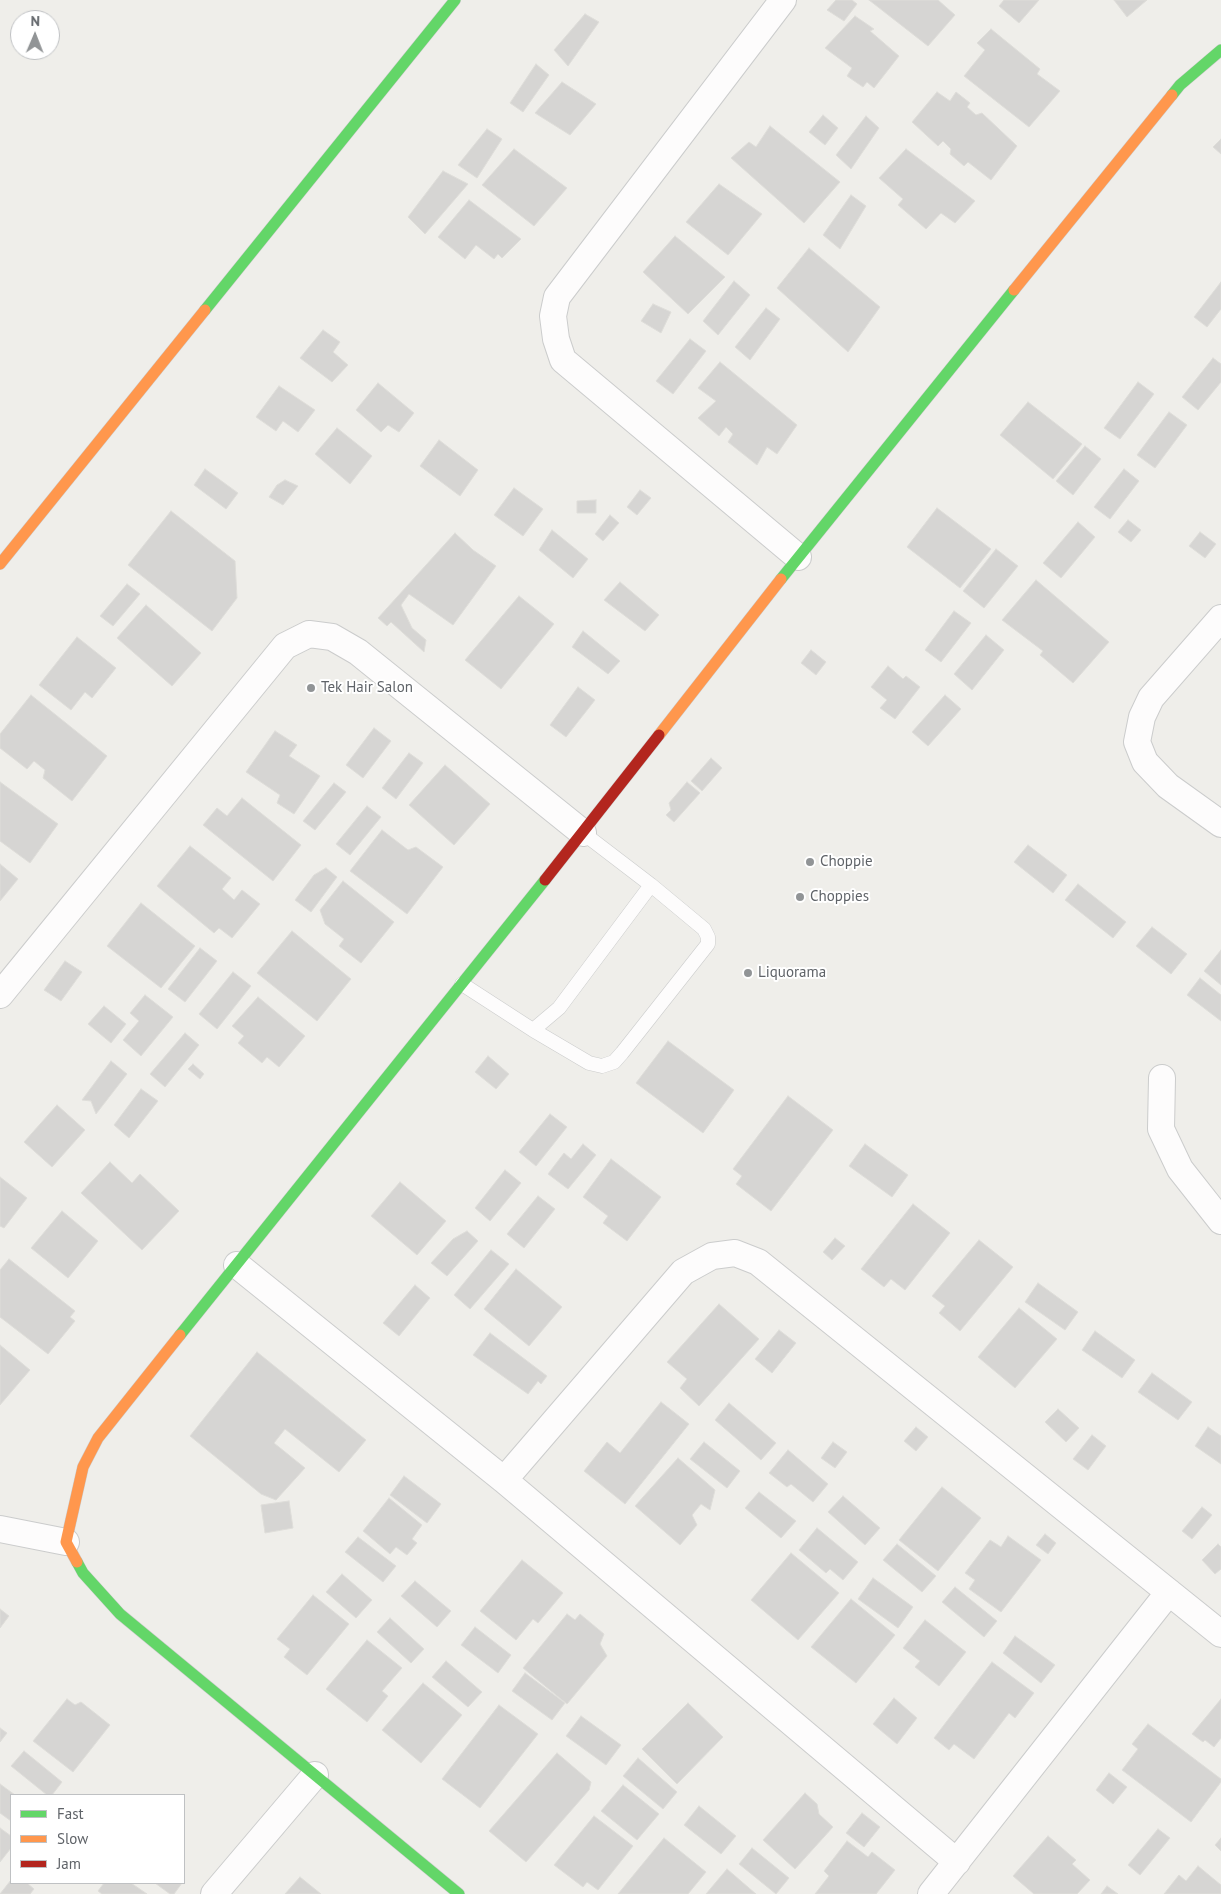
<!DOCTYPE html>
<html>
<head>
<meta charset="utf-8">
<style>
  body { margin:0 }
  #map { position:relative; width:1221px; height:1894px; overflow:hidden; background:#efeeea; font-family:"PT Sans",sans-serif }
  canvas { display:block }
  .legend { position:absolute; left:10px; top:1794px; width:175px; height:90px; box-sizing:border-box; background:#fff; border:1px solid #bfc1c3; margin:0; padding:6px 9px; list-style:none; font-size:15px; color:#5f6368 }
  .legend li { display:flex; align-items:center; gap:10px; height:25px }
  .legend b { width:25px; border:1px solid #bfc1c3 }
  .north { position:absolute; left:10px; top:10px; width:50px; height:50px; box-sizing:border-box; background:#fff; border:1px solid #bfc1c3; border-radius:50%; rotate:1deg; font-size:14px; font-weight:700; line-height:20px; text-align:center; color:#5f6368 }
  .north::after { content:''; display:block; margin:auto; width:18px; height:22px; background:#919496; clip-path:polygon(50% 0,100% 100%,50% 72%,0 100%) }
</style>
</head>
<body>
<div id="map">
<canvas width="1221" height="1894"></canvas>
<ul class="legend">
<li><b style="height:6px;background:#63d668"></b>Fast</li>
<li><b style="height:6px;background:#ff974d"></b>Slow</li>
<li><b style="height:6px;background:#b3261e"></b>Jam</li>
</ul>
<div class="north">N</div>
</div>
<script>
const ctx = document.querySelector('canvas').getContext('2d');
ctx.lineJoin = 'round';
function fill(path, color) { ctx.fillStyle = color; ctx.fill(path, 'evenodd'); }
const shape = rows => new Path2D(rows.map(r => 'M' + r).join(''));
function stroke(path, color, width, dash) { ctx.strokeStyle = color; ctx.lineWidth = width; ctx.lineCap = dash ? 'butt' : 'round'; ctx.setLineDash(dash || []); ctx.stroke(path); }
function label(font, color, halo, rows, align = 'center') {
  ctx.font = font + ' "PT Sans",sans-serif'; ctx.lineWidth = 4; ctx.setLineDash([]); ctx.textBaseline = 'middle'; ctx.strokeStyle = halo; ctx.fillStyle = color; for (const [text, x, y, turn = 0] of rows) {
    ctx.save(); ctx.translate(x, y); ctx.rotate((+turn || 0) * Math.PI / 180); ctx.textAlign = isNaN(turn) ? turn : align; if (halo) ctx.strokeText(text, 0, 0); ctx.fillText(text, 0, 0); ctx.restore();
  }
}
const building = shape([
  [836,0,852,0,857,4,844,21,827,10,836,0],
  [869,0,938,0,955,15,928,46,869,0],
  [1004,0,1039,0,1019,23,999,6,1004,0],
  [1114,0,1147,0,1127,17,1114,0],
  [585,14,599,22,568,66,554,50,585,14],
  [855,16,874,29,870,31,899,56,874,88,867,82,863,87,847,76,852,68,825,48,855,16],
  [991,29,1040,69,1037,74,1060,91,1029,127,964,76,985,50,977,43,991,29],
  [536,64,549,75,523,112,510,103,536,64],
  [562,82,596,104,570,135,535,113,562,82],
  [937,92,950,101,956,92,970,103,967,107,976,115,982,113,1017,146,991,180,968,162,964,166,950,154,951,149,943,141,938,146,912,122,937,92],
  [823,115,838,128,825,145,809,132,823,115],
  [866,116,879,128,851,169,836,155,866,116],
  [770,126,840,182,804,223,731,158,749,142,756,147,770,126],
  [487,129,502,139,477,178,458,165,487,129],
  [1221,139,1221,154,1213,147,1221,139],
  [514,149,567,188,534,226,482,185,514,149],
  [906,149,975,201,955,223,941,213,926,229,898,205,903,199,879,178,906,149],
  [443,171,468,184,425,234,408,217,443,171],
  [719,184,762,214,728,255,686,222,719,184],
  [851,195,866,206,840,249,823,235,851,195],
  [469,200,521,239,502,258,498,254,494,259,476,245,465,259,438,237,469,200],
  [675,236,725,277,688,314,643,272,675,236],
  [809,248,880,307,848,352,777,288,809,248],
  [734,281,750,295,718,335,703,321,734,281],
  [1221,282,1221,309,1207,327,1194,317,1221,282],
  [653,304,671,312,661,333,641,321,653,304],
  [766,308,780,319,750,360,735,347,766,308],
  [323,330,340,342,333,352,348,365,332,382,300,358,323,330],
  [690,339,706,351,673,394,656,381,690,339],
  [1213,358,1221,364,1221,382,1198,410,1182,397,1213,358],
  [720,362,797,425,777,454,767,447,757,465,728,442,733,434,726,427,719,436,698,418,716,401,698,388,720,362],
  [1138,382,1154,394,1120,439,1104,428,1138,382],
  [378,383,414,413,399,432,388,425,381,432,356,410,378,383],
  [279,386,315,410,298,432,283,421,276,431,256,417,279,386],
  [1028,402,1082,444,1053,479,1000,435,1028,402],
  [1169,412,1187,425,1155,468,1137,455,1169,412],
  [337,428,372,456,350,484,315,454,337,428],
  [439,440,478,470,460,496,420,466,439,440],
  [1085,446,1101,459,1073,495,1056,481,1085,446],
  [205,469,238,493,226,509,194,485,205,469],
  [1124,469,1139,481,1110,519,1094,507,1124,469],
  [285,480,298,486,283,505,269,497,277,485,285,480],
  [514,488,543,509,523,536,494,515,514,488],
  [640,490,651,498,637,515,627,507,640,490],
  [596,500,596,513,577,513,577,501,596,500],
  [937,508,991,549,960,588,907,547,937,508],
  [171,511,235,561,237,598,212,631,128,565,171,511],
  [610,515,619,523,603,541,595,534,610,515],
  [1128,520,1141,530,1131,542,1118,532,1128,520],
  [1078,522,1095,537,1061,578,1043,563,1078,522],
  [552,530,588,559,573,578,539,550,552,530],
  [1200,532,1216,544,1205,558,1189,546,1200,532],
  [455,533,473,550,496,566,453,625,409,594,401,605,412,628,426,640,424,652,391,622,387,626,378,618,455,533],
  [996,549,1018,566,984,608,963,591,996,549],
  [1036,580,1109,642,1073,683,1040,655,1043,651,1002,620,1036,580],
  [620,582,659,615,645,631,604,600,620,582],
  [127,584,140,594,113,626,100,616,127,584],
  [519,596,554,624,501,689,465,660,519,596],
  [146,605,201,653,172,686,117,638,146,605],
  [954,611,971,623,941,662,925,650,954,611],
  [583,631,620,661,608,674,572,647,583,631],
  [986,635,1004,650,972,690,954,674,986,635],
  [77,637,116,668,92,698,85,692,71,710,39,685,77,637],
  [811,650,826,662,816,675,801,663,811,650],
  [888,666,903,679,906,676,920,687,895,719,880,708,887,700,871,687,888,666],
  [578,687,595,700,566,737,550,725,578,687],
  [31,695,107,756,72,801,43,778,45,770,34,761,27,769,0,748,0,734,31,695],
  [945,695,961,709,928,746,912,732,945,695],
  [374,728,391,741,363,778,346,765,374,728],
  [275,731,297,745,289,756,320,776,294,814,277,803,280,795,246,772,275,731],
  [409,753,423,763,396,799,382,788,409,753],
  [711,758,722,768,702,791,691,781,711,758],
  [445,765,490,804,454,845,409,805,445,765],
  [0,782,58,824,30,863,0,841,0,782],
  [687,782,700,793,674,822,666,815,671,810,669,803,687,782],
  [334,783,346,792,315,830,303,821,334,783],
  [242,798,301,845,273,881,203,825,217,808,227,816,242,798],
  [367,806,381,817,350,855,336,844,367,806],
  [382,830,408,850,416,847,443,867,407,914,350,871,382,830],
  [1028,845,1067,875,1053,893,1014,862,1028,845],
  [190,846,231,878,222,889,234,900,242,890,260,904,232,938,219,928,214,933,157,886,190,846],
  [0,864,18,879,0,901,0,864],
  [326,868,337,877,311,912,295,900,314,875,326,868],
  [343,881,394,922,361,963,339,946,344,939,325,924,320,910,343,881],
  [1078,884,1126,922,1113,938,1065,900,1078,884],
  [141,903,195,946,161,988,107,946,141,903],
  [1152,927,1187,954,1171,974,1136,946,1152,927],
  [292,931,351,979,317,1021,257,973,292,931],
  [200,948,217,961,185,1002,168,989,200,948],
  [1221,950,1221,985,1204,971,1221,950],
  [65,961,82,972,61,1001,44,990,65,961],
  [233,972,251,986,217,1029,199,1014,233,972],
  [1200,978,1221,995,1221,1021,1187,995,1200,978],
  [145,995,173,1017,141,1056,123,1040,139,1021,130,1013,145,995],
  [258,997,305,1036,279,1067,267,1057,262,1063,238,1043,244,1036,232,1026,258,997],
  [104,1006,126,1024,111,1043,88,1024,104,1006],
  [185,1033,199,1045,165,1087,150,1074,185,1033],
  [668,1041,734,1090,703,1133,636,1083,668,1041],
  [488,1056,509,1074,496,1089,475,1072,488,1056],
  [111,1061,127,1074,96,1114,91,1101,82,1100,111,1061],
  [193,1064,204,1074,200,1079,188,1069,193,1064],
  [141,1089,158,1101,129,1138,114,1125,141,1089],
  [788,1096,833,1130,771,1211,736,1184,742,1176,733,1169,788,1096],
  [57,1105,85,1130,52,1167,24,1142,57,1105],
  [550,1114,567,1127,536,1166,519,1152,550,1114],
  [583,1144,596,1155,568,1189,548,1174,564,1153,571,1159,583,1144],
  [865,1144,908,1175,892,1197,849,1166,865,1144],
  [611,1159,661,1197,627,1241,603,1223,608,1216,583,1197,611,1159],
  [110,1162,132,1183,140,1174,179,1211,142,1250,81,1193,110,1162],
  [505,1170,521,1183,490,1221,475,1208,505,1170],
  [0,1177,27,1198,4,1228,0,1226,0,1177],
  [400,1182,446,1221,417,1255,371,1216,400,1182],
  [538,1196,555,1209,524,1248,507,1234,538,1196],
  [913,1204,950,1233,905,1290,891,1279,884,1287,861,1269,913,1204],
  [62,1211,98,1241,68,1278,31,1248,62,1211],
  [467,1231,478,1241,447,1276,431,1263,453,1239,467,1231],
  [835,1238,845,1246,832,1260,823,1252,835,1238],
  [979,1240,1013,1267,960,1331,939,1313,945,1306,932,1296,979,1240],
  [491,1250,509,1264,470,1309,454,1295,491,1250],
  [9,1259,75,1311,70,1317,75,1321,48,1354,0,1317,0,1270,9,1259],
  [516,1269,562,1307,529,1346,484,1309,516,1269],
  [1038,1283,1078,1312,1065,1330,1025,1302,1038,1283],
  [415,1285,430,1298,399,1336,383,1323,415,1285],
  [719,1304,759,1339,699,1406,680,1388,687,1379,667,1362,719,1304],
  [1019,1308,1057,1339,1015,1388,978,1357,1019,1308],
  [779,1330,796,1343,772,1373,755,1359,779,1330],
  [1095,1331,1135,1360,1122,1378,1082,1350,1095,1331],
  [490,1333,547,1376,541,1384,538,1381,528,1394,473,1355,490,1333],
  [0,1345,30,1370,0,1405,0,1345],
  [257,1352,366,1440,339,1472,285,1429,274,1443,305,1468,276,1500,261,1494,190,1436,257,1352],
  [1152,1373,1192,1402,1178,1420,1138,1392,1152,1373],
  [661,1402,689,1424,625,1504,584,1471,607,1442,620,1453,661,1402],
  [729,1403,776,1443,761,1460,715,1420,729,1403],
  [1058,1409,1079,1428,1066,1442,1045,1422,1058,1409],
  [916,1427,928,1437,916,1451,904,1441,916,1427],
  [1208,1427,1221,1436,1221,1464,1195,1446,1208,1427],
  [1092,1435,1106,1446,1088,1470,1073,1459,1092,1435],
  [704,1442,740,1471,727,1488,690,1459,704,1442],
  [833,1442,847,1452,835,1468,821,1458,833,1442],
  [788,1450,828,1484,813,1502,791,1484,787,1487,769,1473,788,1450],
  [678,1458,715,1490,710,1510,701,1504,692,1515,697,1525,680,1545,635,1506,678,1458],
  [404,1476,441,1504,427,1523,390,1495,404,1476],
  [942,1487,981,1518,938,1571,899,1540,942,1487],
  [759,1492,796,1521,781,1538,745,1508,759,1492],
  [843,1496,880,1528,865,1545,828,1512,843,1496],
  [389,1498,422,1525,412,1539,417,1543,407,1555,396,1547,390,1554,363,1531,389,1498],
  [289,1501,293,1528,265,1533,261,1505,289,1501],
  [1202,1507,1212,1515,1192,1539,1182,1531,1202,1507],
  [817,1528,858,1562,843,1580,830,1569,826,1573,799,1550,817,1528],
  [1045,1534,1056,1543,1048,1554,1036,1545,1045,1534],
  [1008,1536,1041,1560,1001,1612,969,1589,975,1580,965,1573,990,1540,1001,1547,1008,1536],
  [358,1537,396,1566,383,1582,345,1552,358,1537],
  [897,1544,936,1576,922,1592,883,1560,897,1544],
  [1218,1544,1221,1547,1221,1569,1215,1574,1202,1560,1218,1544],
  [791,1553,839,1593,798,1640,751,1600,791,1553],
  [522,1560,563,1593,538,1623,533,1619,516,1640,480,1611,522,1560],
  [342,1574,372,1600,356,1618,326,1592,342,1574],
  [873,1578,913,1607,898,1628,858,1599,873,1578],
  [415,1581,451,1611,437,1627,401,1596,415,1581],
  [955,1587,997,1621,984,1637,942,1602,955,1587],
  [313,1595,349,1624,307,1675,284,1657,290,1649,277,1639,313,1595],
  [851,1599,895,1635,856,1683,811,1647,851,1599],
  [0,1609,9,1616,0,1628,0,1609],
  [567,1614,575,1620,580,1614,604,1634,600,1644,607,1656,567,1704,523,1668,567,1614],
  [390,1618,424,1649,411,1663,377,1632,390,1618],
  [925,1620,966,1652,939,1686,915,1667,920,1661,903,1648,925,1620],
  [475,1627,511,1655,498,1673,461,1645,475,1627],
  [1015,1636,1055,1665,1041,1683,1003,1653,1015,1636],
  [367,1640,402,1668,382,1691,388,1696,367,1722,326,1689,367,1640],
  [446,1661,482,1692,468,1707,432,1677,446,1661],
  [992,1662,1034,1693,1015,1718,1009,1713,974,1759,954,1744,949,1750,934,1738,992,1662],
  [525,1673,565,1703,552,1720,512,1691,525,1673],
  [423,1683,462,1715,421,1763,382,1730,423,1683],
  [894,1698,917,1718,897,1744,873,1724,894,1698],
  [67,1699,75,1705,81,1702,110,1725,73,1772,33,1741,67,1699],
  [1221,1699,1221,1738,1214,1747,1205,1740,1203,1742,1192,1734,1221,1699],
  [688,1703,723,1737,677,1784,642,1749,688,1703],
  [499,1705,538,1734,480,1808,442,1779,499,1705],
  [581,1716,621,1745,606,1765,566,1736,581,1716],
  [1148,1724,1221,1779,1221,1782,1191,1822,1122,1770,1138,1749,1132,1744,1148,1724],
  [0,1728,7,1733,0,1742,0,1728],
  [24,1751,62,1782,52,1795,47,1795,11,1766,24,1751],
  [557,1753,591,1782,589,1790,526,1862,489,1831,557,1753],
  [638,1758,677,1792,663,1809,623,1776,638,1758],
  [1109,1773,1127,1787,1113,1804,1096,1790,1109,1773],
  [0,1784,15,1795,11,1795,11,1821,0,1813,0,1784],
  [623,1785,659,1814,637,1840,601,1811,623,1785],
  [805,1793,817,1804,819,1814,833,1827,795,1869,763,1840,805,1793],
  [699,1806,736,1836,721,1854,684,1825,699,1806],
  [862,1813,880,1827,864,1847,846,1833,862,1813],
  [594,1816,633,1846,598,1890,587,1882,583,1887,554,1865,594,1816],
  [0,1828,11,1836,11,1848,0,1862,0,1828],
  [1158,1829,1170,1838,1140,1875,1128,1865,1158,1829],
  [1048,1836,1076,1860,1072,1864,1090,1880,1077,1894,1034,1894,1013,1876,1048,1836],
  [664,1838,706,1872,688,1894,618,1894,664,1838],
  [1221,1838,1221,1851,1215,1845,1221,1838],
  [847,1841,868,1857,872,1852,895,1870,876,1894,815,1894,829,1876,824,1871,847,1841],
  [752,1848,789,1878,776,1894,739,1864,752,1848],
  [1198,1866,1221,1885,1221,1894,1164,1894,1179,1875,1186,1881,1198,1866],
  [727,1869,756,1894,706,1894,727,1869],
  [300,1877,321,1894,285,1894,300,1877],
  [11,1880,11,1883,27,1883,34,1889,30,1894,0,1894,11,1880],
  [104,1883,131,1883,147,1894,102,1894,98,1891,104,1883],
  [155,1883,182,1883,174,1894,170,1894,155,1883],
  [1107,1886,1118,1894,1101,1894,1107,1886]
]);
fill(building, '#d6d5d3');
stroke(building, '#deddd9', 1);
const lane = shape([
  [462,984,533,1030,559,1008,651,885,583,833],
  [533,1030,589,1063,602,1066,614,1062,622,1053,708,944,708,937,704,929,651,885]
]);
const street = shape([
  [783,0,557,297,553,316,556,339,563,360,798,557],
  [1221,618,1151,698,1142,717,1137,742,1145,762,1168,786,1221,824],
  [0,995,285,646,309,634,332,637,358,652,583,833],
  [1162,1078,1161,1129,1180,1169,1221,1221],
  [237,1265,504,1480,957,1862],
  [504,1480,683,1272,712,1256,735,1253,758,1262,1221,1634],
  [0,1529,66,1542],
  [214,1894,315,1775],
  [931,1894,1169,1592]
]);
const fast = shape([
  [1172,95,1180,85,1221,50],
  [205,310,455,0],
  [781,579,1014,290],
  [180,1335,545,880],
  [77,1562,83,1573,120,1614,459,1894]
]);
const slow = shape([
  [1014,290,1172,95],
  [0,564,205,310],
  [659,735,781,579],
  [77,1562,66,1542,83,1467,98,1438,180,1335]
]);
const jam = shape([
  [545,880,659,735]
]);
stroke(lane, '#cbcccc', 15);
stroke(street, '#cbcccc', 28);
stroke(fast, '#cacacb', 12);
stroke(slow, '#cacacb', 12);
stroke(jam, '#cacacb', 12);
stroke(lane, '#fdfcfc', 14);
stroke(street, '#fdfcfc', 26);
stroke(fast, '#63d668', 11);
stroke(slow, '#ff974d', 11);
stroke(jam, '#b3261e', 11);
for (const [x, y, r, color] of [
  [311,688,5,"#919496"],
  [810,862,5,"#919496"],
  [800,897,5,"#919496"],
  [748,973,5,"#919496"]
]) { const dot = new Path2D(); dot.arc(x, y, r, 0, 2 * Math.PI); ctx.fillStyle = color; ctx.fill(dot); stroke(dot, '#fff', 2); }
label('15px', '#5f6368', '#fff', [
  ["Tek Hair Salon",321,688],
  ["Choppie",820,862],
  ["Choppies",810,897],
  ["Liquorama",758,973]
], 'left');
</script>
</body>
</html>
